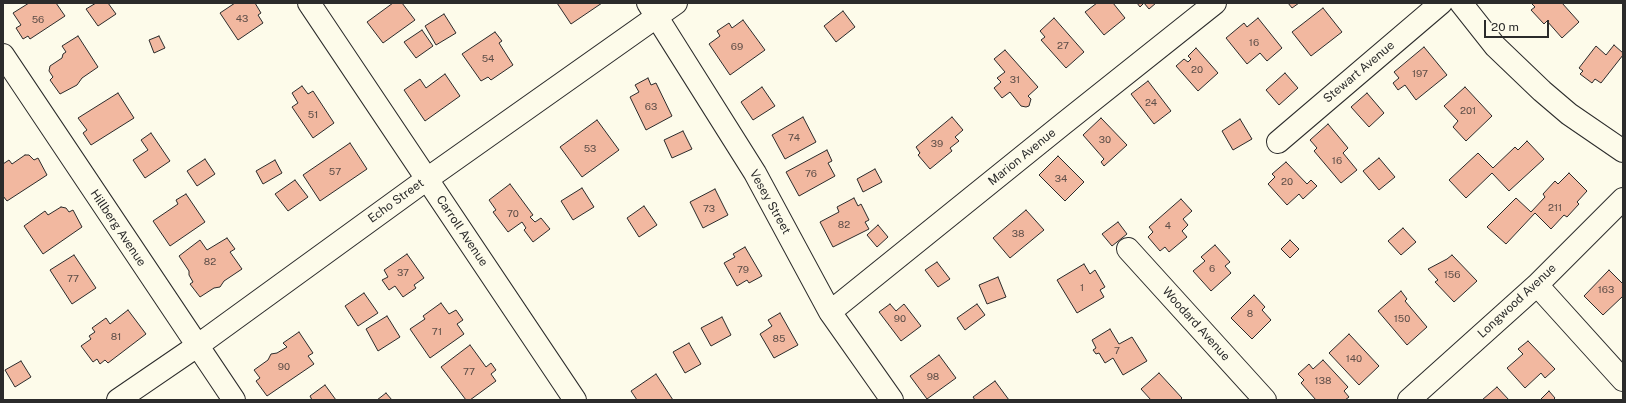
<!DOCTYPE html>
<html>
<head>
<meta charset="utf-8">
<style>
  body { margin:0 }
  #map { position:relative; width:1626px; height:403px; overflow:hidden; background:#fdfbea; font-family:"Public Sans",sans-serif }
  canvas { display:block }
  .frame { position:absolute; inset:0; border:4px solid #2b2b2b; pointer-events:none }
  .scale { position:absolute; left:1484px; top:20px; width:65px; height:18px; box-sizing:border-box; border:2px solid #2b2b2b; border-top:0; padding-left:5px; font-size:12px; line-height:14px; white-space:nowrap; color:#2b2b2b; -webkit-text-stroke:3px #fdfbea; paint-order:stroke }
</style>
</head>
<body>
<div id="map">
<canvas width="1626" height="403"></canvas>
<div class="frame"></div>
<div class="scale">20 m</div>
</div>
<script>
const ctx = document.querySelector('canvas').getContext('2d');
ctx.lineJoin = 'round';
function fill(path, color) { ctx.fillStyle = color; ctx.fill(path, 'evenodd'); }
const shape = rows => new Path2D(rows.map(r => 'M' + r).join(''));
function stroke(path, color, width, dash) { ctx.strokeStyle = color; ctx.lineWidth = width; ctx.lineCap = dash ? 'butt' : 'round'; ctx.setLineDash(dash || []); ctx.stroke(path); }
function label(font, color, halo, rows, align = 'center') {
  ctx.font = font + ' "Public Sans",sans-serif'; ctx.lineWidth = 3; ctx.setLineDash([]); ctx.textBaseline = 'middle'; ctx.strokeStyle = halo; ctx.fillStyle = color; for (const [text, x, y, turn = 0] of rows) {
    ctx.save(); ctx.translate(x, y); ctx.rotate((+turn || 0) * Math.PI / 180); ctx.textAlign = isNaN(turn) ? turn : align; if (halo) ctx.strokeText(text, 0, 0); ctx.fillText(text, 0, 0); ctx.restore();
  }
}
const building = shape([
  [29,3,56,3,65,16,30,39,28,36,23,39,16,28,21,25,13,13,29,3],
  [96,3,108,3,116,14,98,26,86,9,96,3],
  [235,3,255,3,261,13,258,15,263,23,238,40,220,13,235,3],
  [393,3,402,3,415,20,383,43,367,22,393,3],
  [557,3,602,3,571,24,557,3],
  [1097,3,1113,3,1125,18,1104,35,1085,12,1097,3],
  [1137,3,1156,3,1149,9,1144,3,1140,7,1137,3],
  [1288,3,1299,3,1292,8,1288,3],
  [1531,3,1562,3,1579,22,1562,38,1547,21,1544,24,1531,10,1535,7,1531,3],
  [1323,8,1342,32,1311,56,1292,32,1323,8],
  [843,11,855,27,836,42,824,26,843,11],
  [444,14,456,33,436,45,425,26,444,14],
  [1054,18,1084,52,1066,68,1041,40,1045,37,1040,31,1054,18],
  [1258,18,1282,48,1267,61,1260,53,1247,64,1226,38,1244,23,1247,27,1258,18],
  [743,20,765,50,730,75,709,44,720,36,717,31,729,23,732,28,743,20],
  [422,30,433,46,416,58,404,42,422,30],
  [495,32,502,41,499,43,513,65,491,80,488,77,481,81,462,54,495,32],
  [78,36,98,67,82,78,77,85,60,94,50,80,53,77,49,71,50,66,62,58,63,54,66,52,62,46,78,36],
  [159,36,165,48,154,53,149,40,159,36],
  [1614,45,1623,53,1623,55,1601,83,1595,79,1592,83,1580,74,1583,71,1579,68,1596,46,1606,55,1614,45],
  [1424,47,1447,75,1416,100,1405,85,1398,90,1393,83,1399,78,1394,72,1424,47],
  [1196,48,1218,73,1198,91,1176,66,1184,59,1188,62,1191,59,1188,56,1196,48],
  [1005,50,1038,87,1028,96,1031,99,1029,106,1026,107,1021,106,1010,92,1002,98,994,88,1001,82,997,78,1005,72,994,59,1005,50],
  [1285,73,1298,88,1279,105,1266,90,1285,73],
  [445,74,460,96,425,121,404,90,420,79,426,88,445,74],
  [648,78,651,85,656,83,672,116,646,130,630,97,639,92,635,85,648,78],
  [1148,81,1171,111,1154,124,1131,94,1148,81],
  [302,86,308,94,313,91,334,123,313,138,292,107,298,103,292,93,302,86],
  [762,87,775,106,753,120,741,102,762,87],
  [1465,87,1492,116,1466,141,1453,127,1458,121,1444,106,1465,87],
  [118,93,134,118,91,145,83,133,87,130,78,118,118,93],
  [1367,93,1384,113,1369,127,1351,107,1367,93],
  [803,117,816,142,785,159,772,135,803,117],
  [952,117,963,130,955,137,959,141,950,148,952,151,930,169,918,155,920,153,916,147,952,117],
  [1101,118,1127,145,1104,166,1101,162,1104,159,1083,135,1101,118],
  [1240,119,1252,139,1233,150,1222,131,1240,119],
  [597,120,619,150,582,177,560,147,597,120],
  [1328,124,1348,148,1343,153,1357,170,1341,183,1314,151,1317,148,1310,140,1328,124],
  [683,131,692,149,672,158,664,140,683,131],
  [151,133,170,161,145,178,133,160,148,150,141,140,151,133],
  [1527,141,1544,159,1509,191,1492,173,1466,198,1449,180,1478,153,1493,168,1515,147,1518,150,1527,141],
  [350,143,367,169,320,201,303,175,350,143],
  [827,150,832,161,828,163,835,176,799,196,786,172,827,150],
  [25,155,29,155,34,160,38,158,47,175,7,201,3,196,3,164,9,160,12,164,25,155],
  [1058,156,1084,182,1065,201,1039,175,1058,156],
  [1379,158,1395,177,1379,190,1363,171,1379,158],
  [205,159,215,174,197,186,187,171,205,159],
  [275,160,282,173,263,184,256,171,275,160],
  [1286,162,1307,184,1311,180,1317,186,1303,199,1299,194,1287,205,1268,184,1275,177,1272,174,1286,162],
  [875,169,882,182,863,192,857,179,875,169],
  [1569,173,1587,191,1577,202,1579,204,1567,217,1564,215,1551,229,1535,213,1506,244,1487,227,1516,198,1531,212,1545,197,1543,194,1555,181,1558,184,1569,173],
  [295,180,308,197,288,211,275,194,295,180],
  [510,184,533,215,530,217,535,222,541,218,550,229,533,242,524,230,526,228,522,222,508,232,493,212,496,210,489,200,510,184],
  [582,188,594,207,573,220,561,201,582,188],
  [715,189,728,215,703,228,690,202,715,189],
  [186,194,205,222,170,246,153,221,178,204,176,200,186,194],
  [854,198,858,206,861,204,869,220,865,222,869,229,833,247,820,222,839,212,837,207,854,198],
  [1181,199,1192,211,1183,219,1188,225,1182,231,1187,237,1169,252,1165,247,1160,251,1148,237,1153,232,1149,227,1181,199],
  [644,206,657,225,639,237,627,218,644,206],
  [61,207,66,208,69,212,73,210,82,227,43,254,24,226,45,211,48,215,61,207],
  [1026,210,1044,230,1010,258,993,238,1026,210],
  [1118,222,1127,234,1112,246,1102,234,1118,222],
  [878,225,888,237,877,247,867,235,878,225],
  [1403,228,1416,242,1401,255,1388,241,1403,228],
  [227,238,235,249,230,252,242,269,224,281,220,287,214,288,200,297,190,284,193,282,189,275,189,271,179,256,200,240,207,250,227,238],
  [1290,240,1299,249,1290,258,1281,249,1290,240],
  [1215,245,1230,262,1225,266,1231,273,1211,291,1193,271,1205,261,1201,257,1215,245],
  [745,247,762,276,749,283,747,280,737,286,724,263,735,257,733,254,745,247],
  [407,254,424,278,414,285,416,288,403,297,395,286,389,290,382,280,388,277,384,270,407,254],
  [74,255,96,288,72,304,50,270,74,255],
  [1452,255,1477,281,1454,302,1435,282,1438,280,1428,269,1447,259,1452,255],
  [937,262,950,279,938,287,925,270,937,262],
  [1084,264,1090,274,1095,270,1105,287,1100,290,1104,297,1077,313,1057,280,1084,264],
  [1609,270,1623,284,1623,296,1603,315,1584,296,1609,270],
  [998,277,1006,297,987,304,979,285,998,277],
  [1401,291,1407,299,1405,301,1427,327,1407,345,1378,311,1401,291],
  [364,293,378,313,358,326,345,306,364,293],
  [1254,295,1265,307,1262,310,1271,320,1252,339,1231,318,1254,295],
  [441,303,449,314,456,310,463,320,457,324,464,334,430,358,410,329,425,319,423,316,441,303],
  [890,304,896,311,904,304,921,326,901,341,879,312,890,304],
  [977,304,985,315,965,330,957,318,977,304],
  [128,310,146,334,108,363,105,360,100,364,97,359,93,362,81,346,91,339,89,336,95,332,92,328,106,318,110,324,128,310],
  [780,313,798,345,774,358,760,334,772,326,768,320,780,313],
  [387,316,400,337,378,351,366,329,387,316],
  [722,317,731,335,711,346,701,328,722,317],
  [1110,329,1119,344,1132,337,1147,361,1123,375,1113,358,1105,363,1099,353,1096,354,1093,350,1096,348,1092,340,1110,329],
  [299,332,313,353,308,356,314,364,267,396,256,381,260,378,254,370,268,360,271,354,277,353,287,347,283,343,299,332],
  [1349,334,1379,366,1359,385,1329,353,1349,334],
  [1528,341,1555,369,1545,378,1541,373,1525,388,1507,368,1523,354,1518,349,1528,341],
  [689,343,701,364,685,373,673,352,689,343],
  [470,345,486,367,491,363,496,370,491,374,496,381,470,400,466,400,441,367,470,345],
  [939,355,956,378,927,399,910,376,939,355],
  [1323,360,1348,387,1344,391,1349,397,1345,400,1316,400,1301,383,1304,380,1298,374,1309,364,1313,369,1323,360],
  [21,361,31,377,15,387,5,370,21,361],
  [1159,373,1182,398,1180,400,1151,400,1141,389,1159,373],
  [656,374,673,400,637,400,631,391,656,374],
  [995,381,1009,400,975,400,973,397,995,381],
  [325,385,336,400,312,400,310,396,325,385],
  [1497,387,1509,400,1482,400,1497,387],
  [1549,391,1555,398,1553,400,1540,400,1549,391],
  [386,393,392,400,377,400,386,393]
]);
fill(building, '#f2b8a0');
stroke(building, '#2b2b2b', 1);
const minor = shape([
  [309,3,575,400],
  [648,3,755,173,830,312,892,400],
  [3,55,234,400],
  [1278,142,1441,3],
  [1128,249,1265,400],
  [1537,285,1623,380],
  [830,312,1063,124,1215,3],
  [118,400,197,346,427,179,676,3],
  [1409,400,1537,285,1623,199]
]);
const major = shape([
  [1461,3,1495,46,1542,91,1569,114,1623,151]
]);
stroke(minor, '#2b2b2b', 24);
stroke(major, '#2b2b2b', 24);
stroke(minor, '#fdfbea', 22);
stroke(major, '#fdfbea', 22);
label('10px', '#5d4e48', null, [
  ["43",242,19],
  ["56",38,20],
  ["16",1254,43],
  ["27",1063,46],
  ["69",737,47],
  ["54",488,59],
  ["20",1197,70],
  ["197",1420,74],
  ["31",1015,80],
  ["24",1151,103],
  ["63",651,107],
  ["201",1468,111],
  ["51",313,115],
  ["74",794,138],
  ["30",1105,140],
  ["39",937,144],
  ["53",590,149],
  ["16",1337,161],
  ["57",335,172],
  ["76",811,174],
  ["34",1061,179],
  ["20",1287,182],
  ["211",1555,208],
  ["73",709,209],
  ["70",513,214],
  ["82",844,225],
  ["4",1168,226],
  ["38",1018,234],
  ["82",210,262],
  ["6",1212,269],
  ["79",743,270],
  ["37",403,273],
  ["156",1452,275],
  ["77",73,279],
  ["1",1082,288],
  ["163",1606,290],
  ["8",1250,314],
  ["90",900,319],
  ["150",1402,319],
  ["71",437,332],
  ["81",116,337],
  ["85",779,339],
  ["7",1117,351],
  ["140",1354,359],
  ["90",284,367],
  ["77",469,372],
  ["98",933,377],
  ["138",1323,381]
]);
label('12px', '#2b2b2b', '#fdfbea', [
  ["Stewart Avenue",1359,72,-40],
  ["Marion Avenue",1022,157,-39],
  ["Echo Street",396,201,-36],
  ["Vesey Street",770,202,61],
  ["Hillberg Avenue",118,228,56],
  ["Carroll Avenue",462,231,56],
  ["Longwood Avenue",1517,301,-43],
  ["Woodard Avenue",1196,324,48]
]);
</script>
</body>
</html>
